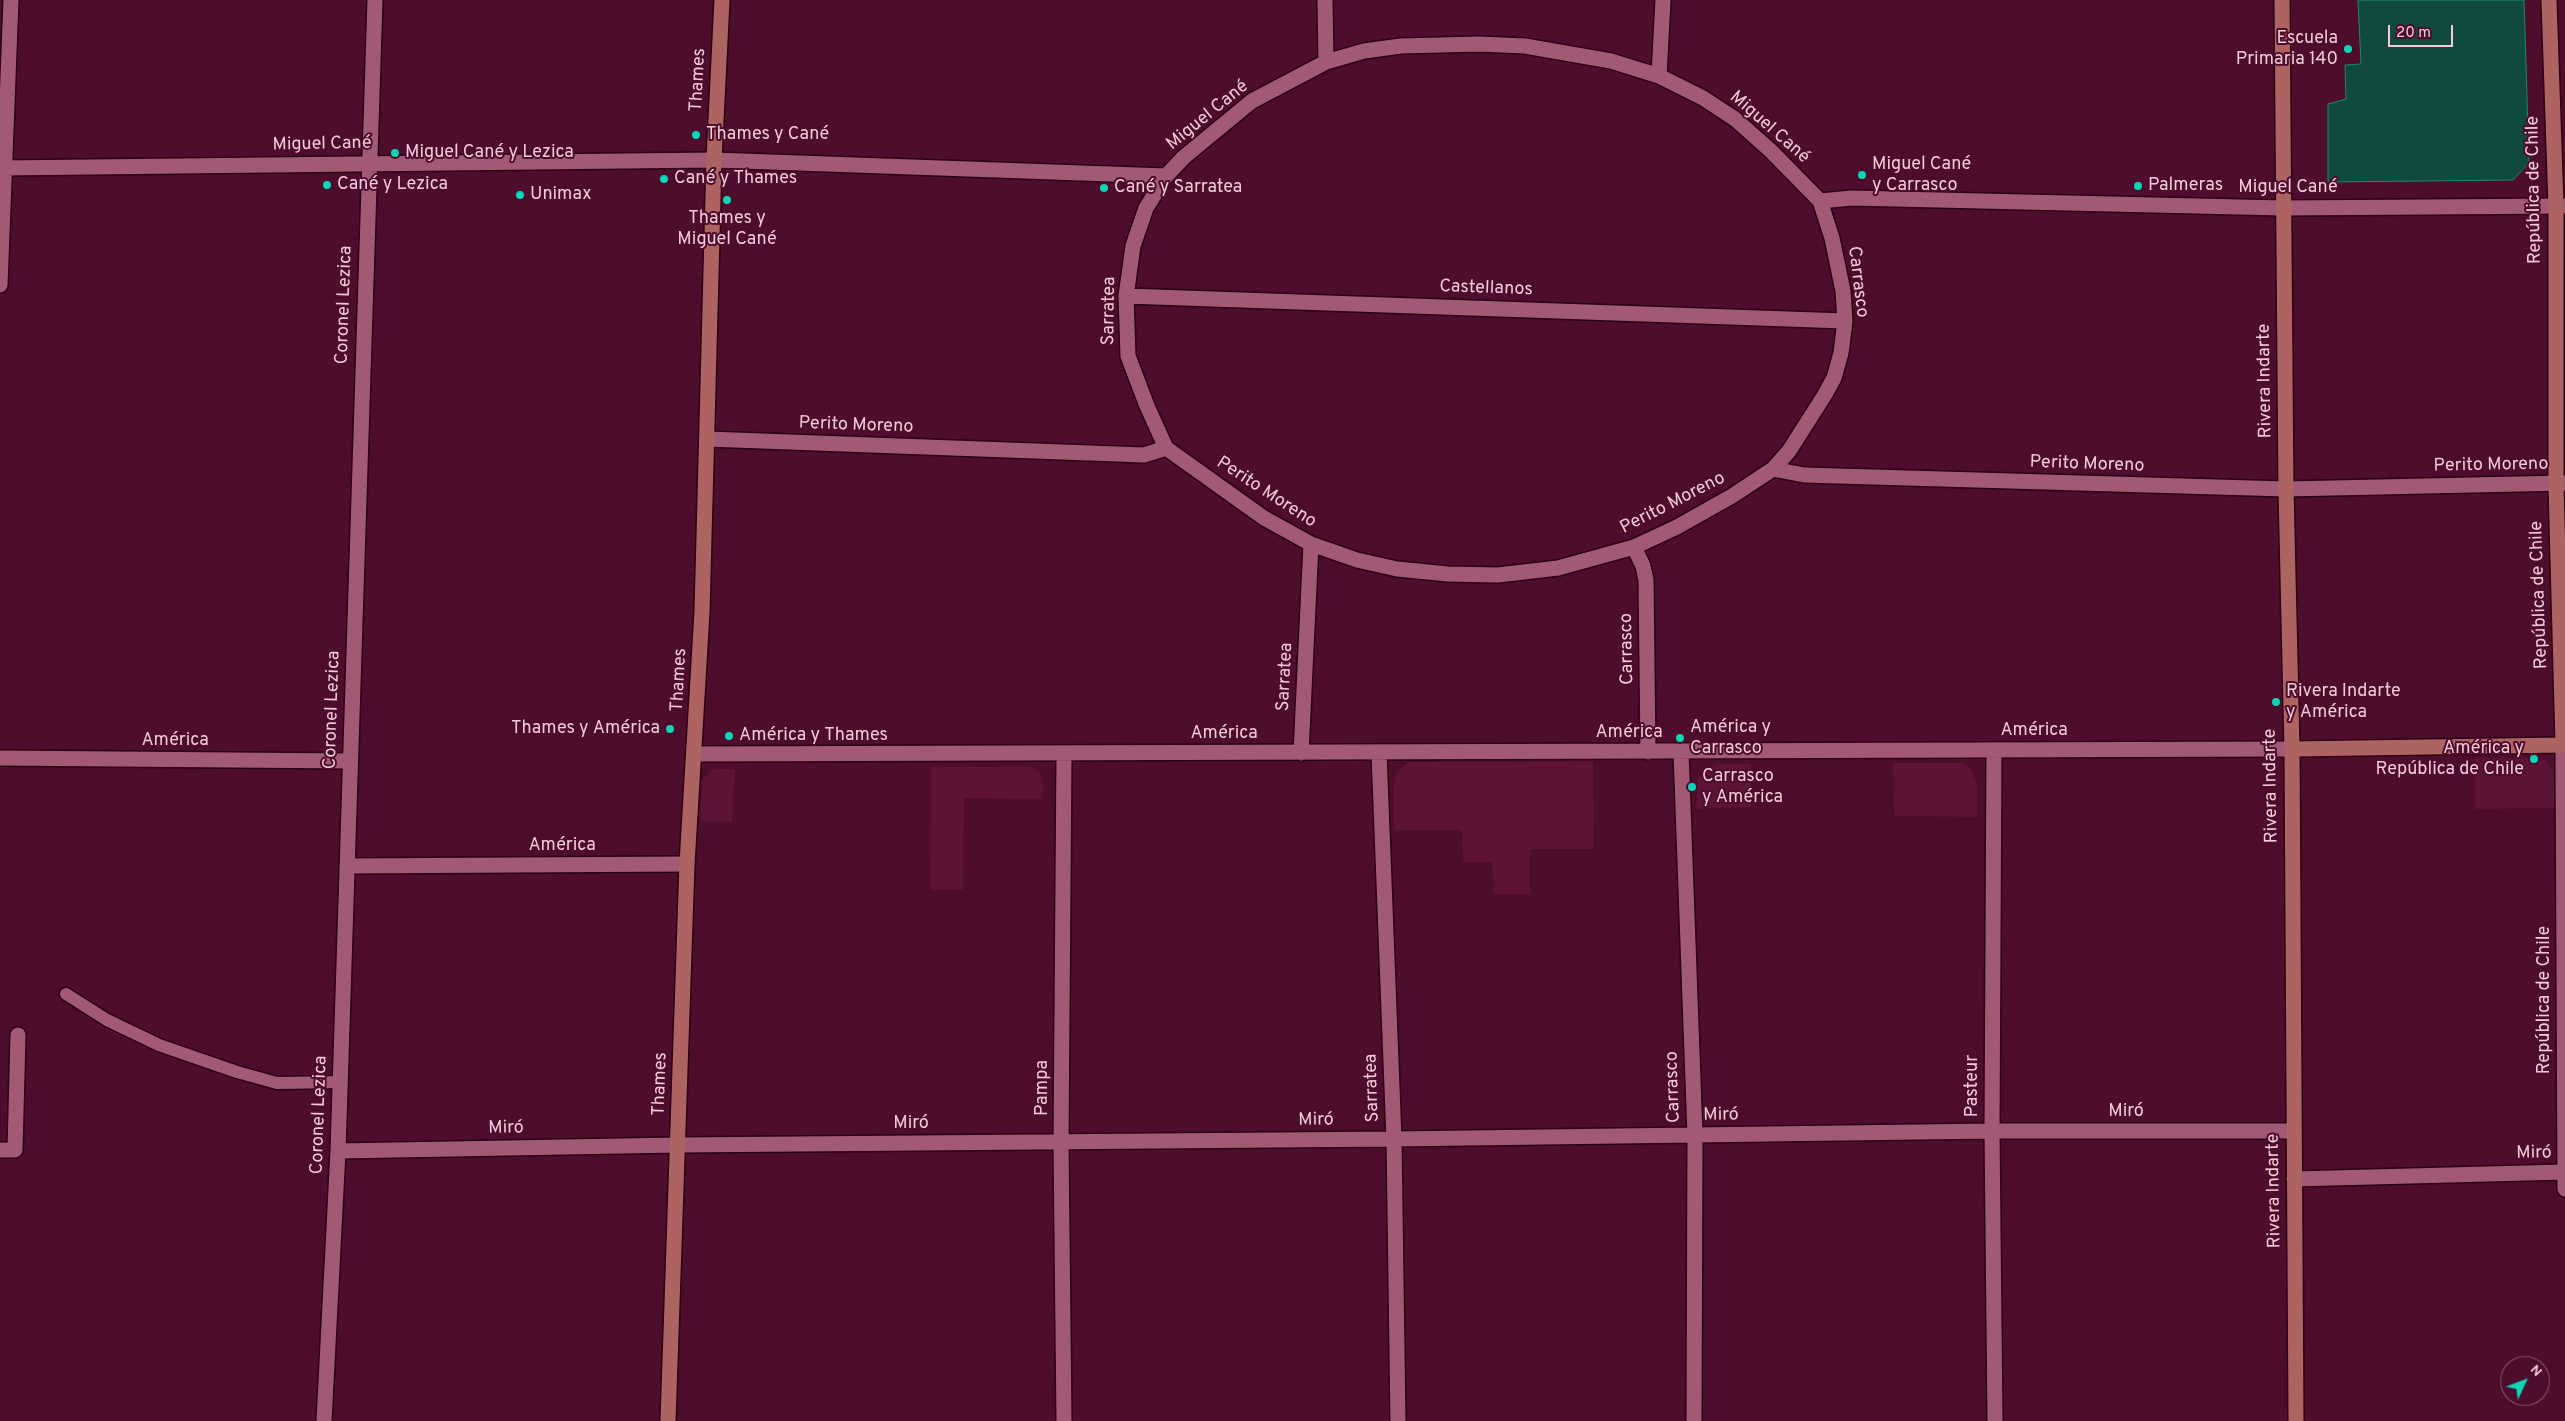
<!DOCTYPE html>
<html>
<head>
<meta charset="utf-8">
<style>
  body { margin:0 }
  #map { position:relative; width:2565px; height:1421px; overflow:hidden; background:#4e0d2c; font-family:Overpass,sans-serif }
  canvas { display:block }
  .north { position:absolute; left:2500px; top:1356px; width:50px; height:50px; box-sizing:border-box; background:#4e0d2c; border:1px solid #905970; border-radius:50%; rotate:47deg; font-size:14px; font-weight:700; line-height:20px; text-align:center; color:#f3cad7 }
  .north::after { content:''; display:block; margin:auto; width:18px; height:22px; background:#0bd5b5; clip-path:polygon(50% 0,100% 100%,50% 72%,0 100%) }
  .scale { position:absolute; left:2388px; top:25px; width:65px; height:22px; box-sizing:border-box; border:2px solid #f3cad7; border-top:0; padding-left:6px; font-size:15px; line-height:18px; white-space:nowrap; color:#f3cad7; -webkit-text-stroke:4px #4e0d2c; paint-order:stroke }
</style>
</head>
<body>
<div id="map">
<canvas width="2565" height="1421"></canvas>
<div class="north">N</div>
<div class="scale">20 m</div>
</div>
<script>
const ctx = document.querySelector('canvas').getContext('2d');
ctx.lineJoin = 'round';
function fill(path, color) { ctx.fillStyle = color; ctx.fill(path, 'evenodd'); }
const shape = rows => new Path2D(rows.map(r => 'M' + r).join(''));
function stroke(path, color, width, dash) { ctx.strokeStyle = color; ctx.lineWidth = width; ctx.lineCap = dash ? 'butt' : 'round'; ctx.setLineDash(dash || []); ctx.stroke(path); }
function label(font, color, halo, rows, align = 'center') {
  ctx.font = font + ' Overpass,sans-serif'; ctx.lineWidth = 4; ctx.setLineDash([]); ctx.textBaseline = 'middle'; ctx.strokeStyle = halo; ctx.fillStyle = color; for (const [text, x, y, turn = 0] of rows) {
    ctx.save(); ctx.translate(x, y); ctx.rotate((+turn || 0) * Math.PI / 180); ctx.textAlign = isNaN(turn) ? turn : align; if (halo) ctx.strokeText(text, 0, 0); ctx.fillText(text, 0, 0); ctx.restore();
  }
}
fill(shape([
  [2475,758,2539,758,2545,760,2553,772,2555,808,2475,809],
  [1593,761,1594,849,1530,849,1530,894,1494,894,1492,862,1463,862,1462,830,1394,830,1394,783,1396,773,1408,762],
  [1893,763,1962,763,1971,769,1977,784,1977,817,1894,816],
  [1718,764,1751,764,1751,807,1696,809,1698,778,1709,767],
  [931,767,1031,767,1041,774,1043,782,1043,799,964,798,963,890,930,890],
  [717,769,735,769,732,822,700,821,702,781,710,771]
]), '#5d1336');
const building = shape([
  [2358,0,2524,0,2529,163,2513,180,2328,182,2328,104,2346,99,2345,65,2361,64,2358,0]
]);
fill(building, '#10493d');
stroke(building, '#188a76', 1);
const lane = shape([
  [66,994,107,1020,159,1045,237,1072,277,1083,340,1082]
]);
const street = shape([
  [1325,0,1326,62],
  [1659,76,1663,0],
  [0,168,714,160,1166,176],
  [1820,201,1832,238,1843,291,1845,321,1841,353,1834,378,1824,396,1789,451,1773,469,1732,496,1677,527,1634,547,1558,568,1498,575,1448,574,1397,569,1357,560,1311,544,1264,518,1166,448,1147,406,1128,356,1126,296,1133,246,1146,208,1166,176,1184,157,1252,101,1326,62,1364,51,1401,46,1479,44,1525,46,1611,61,1659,76,1703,98,1735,119,1771,151,1820,201,1852,198,2283,208,2565,206],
  [0,285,11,0],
  [1126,296,1845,321],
  [707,439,1144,455,1166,448],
  [1773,469,1804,475,2286,489,2565,483],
  [1634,547,1643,566,1646,580,1648,752],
  [2565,743,2563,745,2565,1189],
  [1994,750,1992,1131,1995,1421],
  [1681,752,1695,1135,1694,1421],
  [1301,753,1311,544],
  [1379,753,1394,1139,1398,1421],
  [694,754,2292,749],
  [0,758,350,761],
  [347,866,687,864],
  [0,1150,15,1150,18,1035],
  [338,1151,678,1145,1394,1139,1992,1131,2293,1131],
  [2294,1179,2565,1172],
  [324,1421,338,1151,375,0],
  [1064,1421,1061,1142,1064,754]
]);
const secondary = shape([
  [2282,0,2286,489,2292,749,2296,1421],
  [2549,0,2556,206,2556,484,2563,745],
  [2292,749,2565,745],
  [668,1421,687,864,702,612,714,160,722,0]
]);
stroke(lane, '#2c0014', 15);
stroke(street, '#2c0014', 18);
stroke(secondary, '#2c0014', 18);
stroke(lane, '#a25975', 12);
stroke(street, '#a25975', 15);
stroke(secondary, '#ae6363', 15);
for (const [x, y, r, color] of [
  [2348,49,5,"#0bd5b5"],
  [696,135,5,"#0bd5b5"],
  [395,153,5,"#0bd5b5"],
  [1862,175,5,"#0bd5b5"],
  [664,179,5,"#0bd5b5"],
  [327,185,5,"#0bd5b5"],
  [2138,186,5,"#0bd5b5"],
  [1104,188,5,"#0bd5b5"],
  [520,195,5,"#0bd5b5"],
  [727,200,5,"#0bd5b5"],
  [2276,702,5,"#0bd5b5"],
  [670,729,5,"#0bd5b5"],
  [729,736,5,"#0bd5b5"],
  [1680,738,5,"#0bd5b5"],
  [2534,759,5,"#0bd5b5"],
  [1692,787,5,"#0bd5b5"]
]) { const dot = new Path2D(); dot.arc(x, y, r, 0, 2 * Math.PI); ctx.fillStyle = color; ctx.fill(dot); stroke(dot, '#4e0d2c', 2); }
label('18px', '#f3cad7', '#4e0d2c', [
  ["Escuela",2338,39,"right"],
  ["Primaria 140",2338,60,"right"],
  ["Thames y Cané",706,135],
  ["Miguel Cané y Lezica",405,153],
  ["Miguel Cané",1872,165],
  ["y Carrasco",1872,186],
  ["Cané y Thames",674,179],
  ["Cané y Lezica",337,185],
  ["Palmeras",2148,186],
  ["Cané y Sarratea",1114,188],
  ["Unimax",530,195],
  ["Thames y",727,219,"center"],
  ["Miguel Cané",727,240,"center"],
  ["Rivera Indarte",2286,692],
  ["y América",2286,713],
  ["América y",1690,728],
  ["Carrasco",1690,749],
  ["Thames y América",660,729,"right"],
  ["América y Thames",739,736],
  ["América y",2524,749,"right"],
  ["República de Chile",2524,770,"right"],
  ["Carrasco",1702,777],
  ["y América",1702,798]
], 'left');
label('18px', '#f3cad7', '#4e0d2c', [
  ["Thames",699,80,-87],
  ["Miguel Cané",1208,116,-39],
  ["Miguel Cané",1769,128,41],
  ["Miguel Cané",322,145,-1],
  ["Miguel Cané",2288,188],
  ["República de Chile",2535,190,-91],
  ["Carrasco",1857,282,83],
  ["Castellanos",1486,289,2],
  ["Coronel Lezica",345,305,-88],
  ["Sarratea",1110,311,-89],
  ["Rivera Indarte",2266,381,-91],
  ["Perito Moreno",856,426,2],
  ["Perito Moreno",2087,465,2],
  ["Perito Moreno",2491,466,-1],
  ["Perito Moreno",1266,493,33],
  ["Perito Moreno",1673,504,-27],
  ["República de Chile",2540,595,-92],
  ["Carrasco",1628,649,-91],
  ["Sarratea",1286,677,-87],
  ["Thames",680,680,-87],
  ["Coronel Lezica",333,710,-88],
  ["América",2034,731],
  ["América",1629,733],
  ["América",1224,734],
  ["América",175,741],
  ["Rivera Indarte",2272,786,-91],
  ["América",562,846],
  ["República de Chile",2545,1000,-90],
  ["Thames",661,1084,-88],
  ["Pasteur",1973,1086,-90],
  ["Carrasco",1674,1087,-92],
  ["Pampa",1043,1088,-90],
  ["Sarratea",1373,1088,-92],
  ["Miró",2126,1112],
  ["Coronel Lezica",320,1115,-88],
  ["Miró",1721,1116,-1],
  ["Miró",1316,1121,-1],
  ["Miró",911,1124],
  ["Miró",506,1129,-1],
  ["Miró",2534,1154,-1],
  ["Rivera Indarte",2275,1191,-91]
]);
</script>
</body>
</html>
